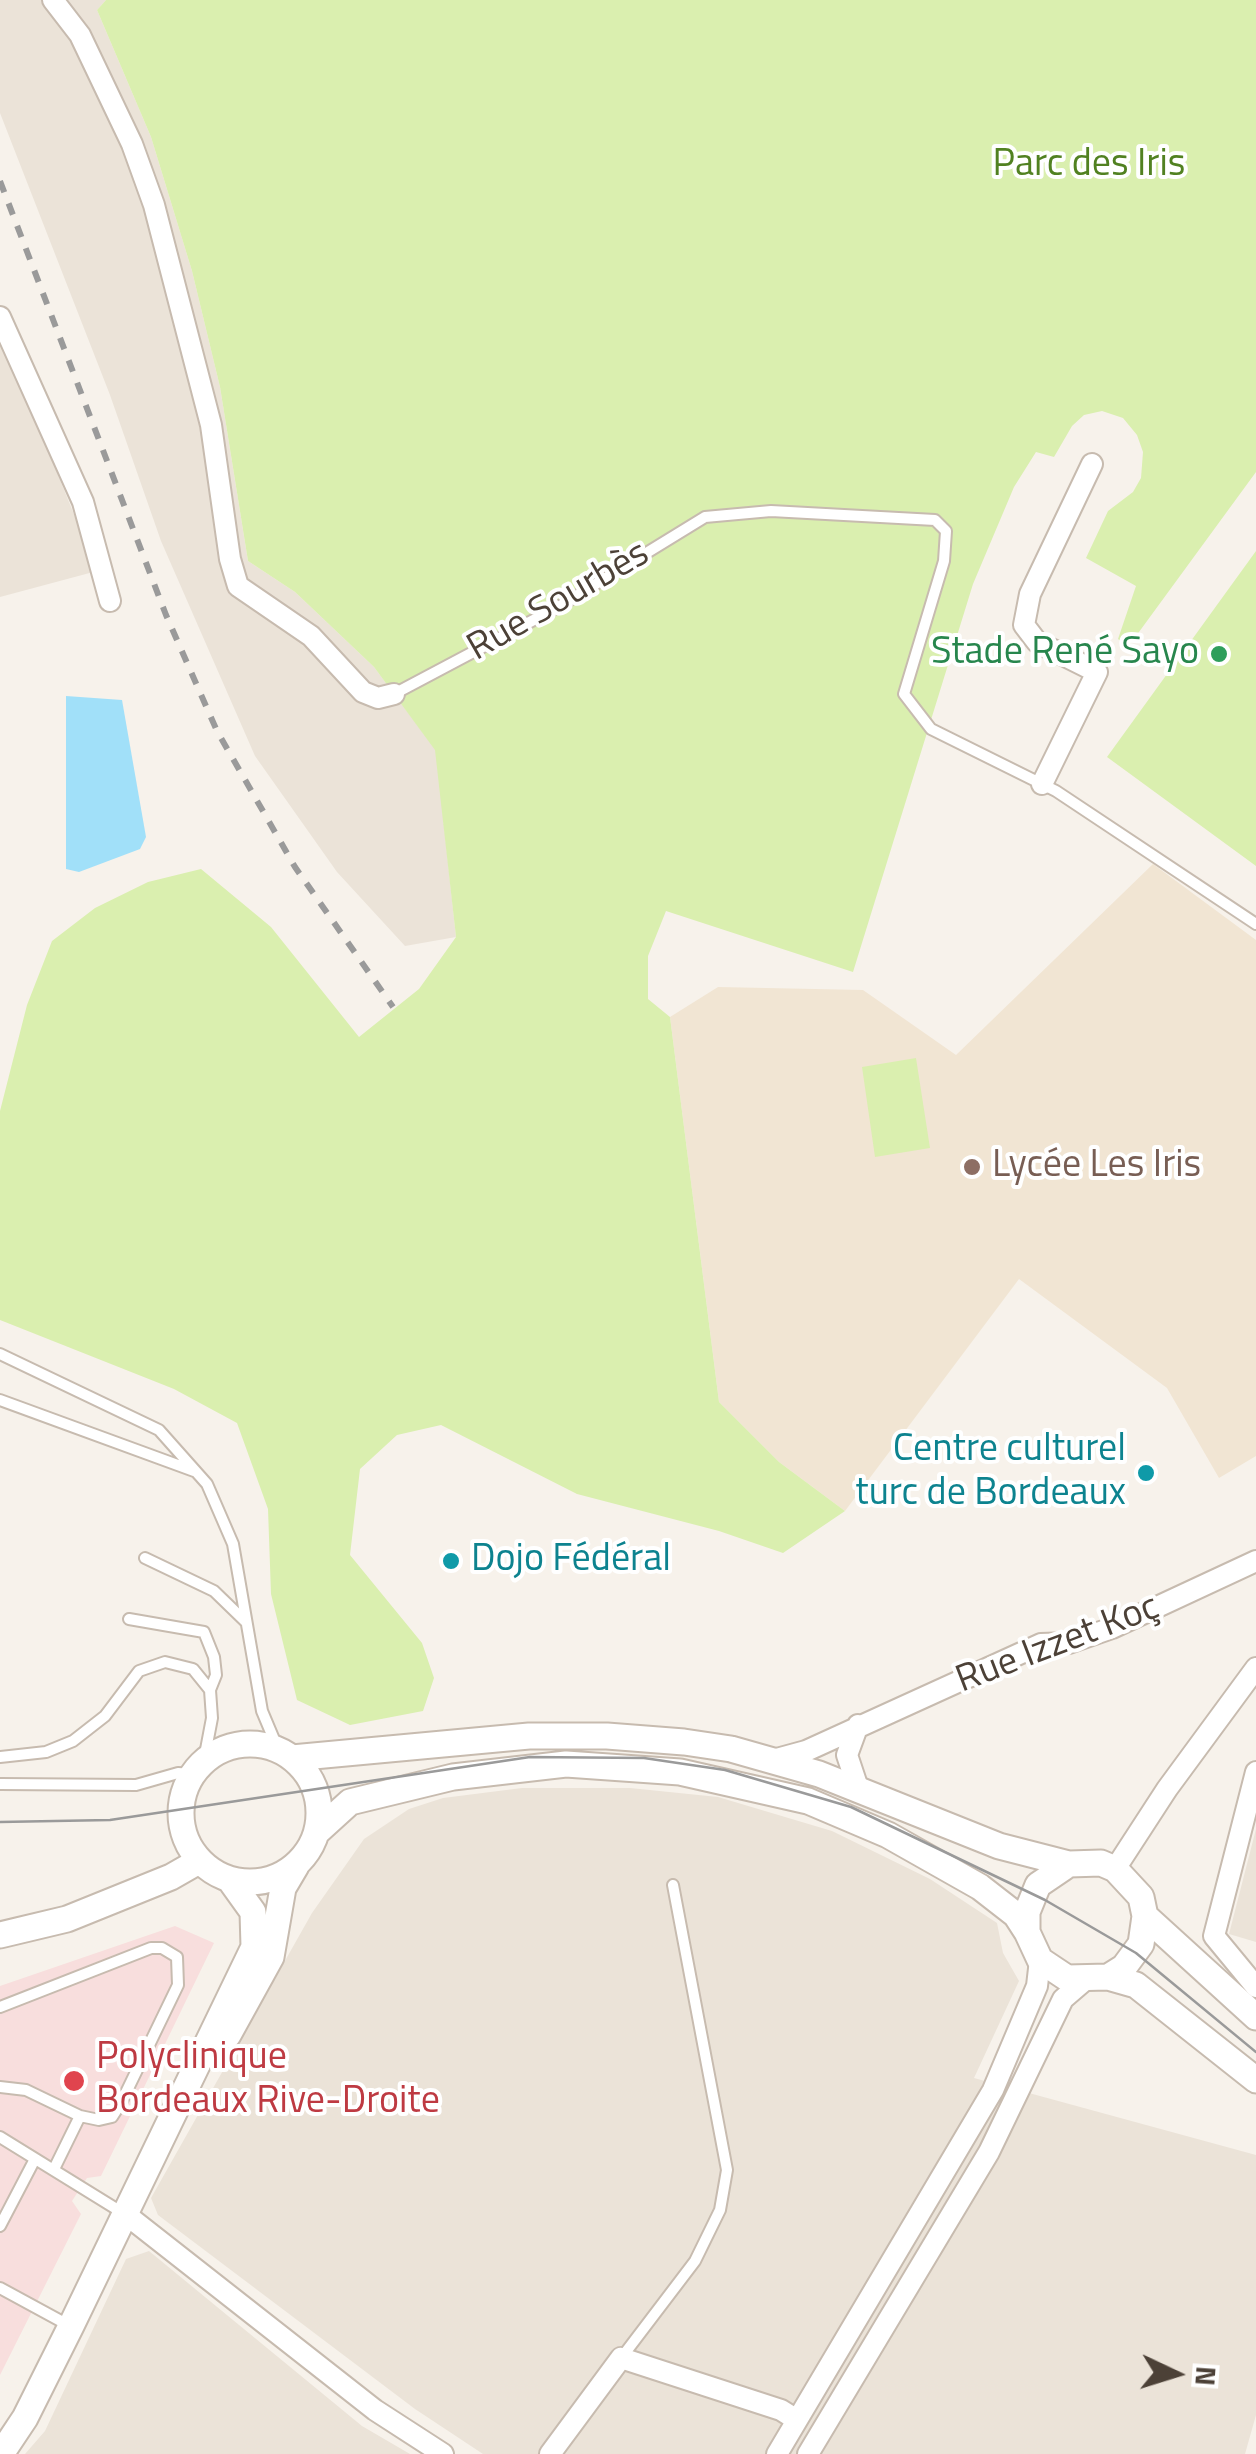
<!DOCTYPE html>
<html>
<head>
<meta charset="utf-8">
<style>
  body { margin:0 }
  #map { position:relative; width:1256px; height:2454px; overflow:hidden; background:#f7f2eb; font-family:"Titillium Web",sans-serif }
  canvas { display:block }
  .north { position:absolute; left:1126px; top:2324px; width:100px; height:100px; -webkit-text-stroke:8px #fff; paint-order:stroke; rotate:94deg; font-size:28px; font-weight:700; line-height:40px; text-align:center; color:#4c4137 }
  .north::after { content:''; display:block; margin:auto; width:35px; height:45px; background:#4c4137; clip-path:polygon(50% 0,100% 100%,50% 72%,0 100%) }
</style>
</head>
<body>
<div id="map">
<canvas width="1256" height="2454"></canvas>
<div class="north">N</div>
</div>
<script>
const ctx = document.querySelector('canvas').getContext('2d');
ctx.lineJoin = 'round';
function fill(path, color) { ctx.fillStyle = color; ctx.fill(path, 'evenodd'); }
const shape = rows => new Path2D(rows.map(r => 'M' + r).join(''));
function stroke(path, color, width, dash) { ctx.strokeStyle = color; ctx.lineWidth = width; ctx.lineCap = dash ? 'butt' : 'round'; ctx.setLineDash(dash || []); ctx.stroke(path); }
function label(font, color, halo, rows, align = 'center') {
  ctx.font = font + ' "Titillium Web",sans-serif'; ctx.lineWidth = 8; ctx.setLineDash([]); ctx.textBaseline = 'middle'; ctx.strokeStyle = halo; ctx.fillStyle = color; for (const [text, x, y, turn = 0] of rows) {
    ctx.save(); ctx.translate(x, y); ctx.rotate((+turn || 0) * Math.PI / 180); ctx.textAlign = isNaN(turn) ? turn : align; if (halo) ctx.strokeText(text, 0, 0); ctx.fillText(text, 0, 0); ctx.restore();
  }
}
fill(shape([
  [0,0,106,0,97,10,151,137,192,271,220,387,248,561,295,592,374,667,436,750,456,937,405,946,337,872,255,756,161,541,110,395,0,113],
  [0,332,97,571,0,597],
  [522,1788,630,1788,718,1797,832,1831,930,1879,997,1923,1003,1953,1019,1981,974,2078,1256,2155,1256,2415,1245,2454,483,2454,415,2409,158,2215,151,2198,312,1913,364,1839,409,1809,443,1798],
  [1256,1829,1256,1942,1229,1934],
  [149,2251,362,2426,410,2454,25,2454,45,2431,126,2259]
]), '#ebe3d8');
fill(shape([
  [1153,864,1256,940,1256,1456,1219,1478,1167,1388,1019,1279,845,1511,779,1462,719,1402,670,1017,718,987,863,990,956,1055]
]), '#f1e5d3');
fill(shape([
  [175,1926,214,1943,101,2176,87,2178,72,2201,81,2214,0,2375,0,1986]
]), '#f8dedd');
fill(shape([
  [106,0,1256,0,1256,472,1128,647,1118,639,1136,586,1086,558,1108,511,1133,492,1141,478,1143,452,1137,435,1123,418,1102,411,1084,415,1072,426,1054,457,1036,452,1014,487,973,584,853,972,666,911,648,956,648,999,670,1017,719,1402,779,1462,845,1511,783,1553,719,1531,577,1494,441,1425,397,1435,360,1469,350,1555,422,1643,434,1678,423,1711,350,1725,297,1700,271,1594,268,1509,237,1423,174,1389,0,1320,0,1111,27,1005,52,941,95,908,148,882,201,869,271,927,359,1037,419,989,456,937,435,750,374,667,295,592,248,561,220,387,192,271,151,137,97,10],
  [1256,551,1256,866,1107,757],
  [916,1058,930,1148,875,1157,862,1067]
]), '#daefaf');
fill(shape([
  [66,696,122,700,146,837,140,849,79,872,66,869]
]), '#a1e0f9');
const service = shape([
  [394,694,560,606,705,517,771,511,935,520,946,531,944,561,904,694,931,729,1056,791,1256,924],
  [0,1354,159,1430,207,1484,233,1544,262,1711,278,1749],
  [0,1400,194,1471],
  [145,1558,214,1591,246,1622],
  [129,1619,204,1632,214,1657,216,1675,210,1690],
  [0,1757,46,1752,73,1741,105,1716,139,1671,165,1662,193,1669,210,1690,212,1718,204,1760],
  [0,1784,136,1785,178,1773,192,1774],
  [0,2007,151,1948,162,1948,177,1957,178,1985,121,2103,112,2117,99,2120,80,2116,54,2169],
  [0,2087,26,2090,80,2116],
  [0,2137,123,2213],
  [0,2226,35,2159],
  [0,2288,70,2326],
  [622,2357,695,2261,720,2210,727,2170,673,1885]
]);
const minor = shape([
  [53,0,80,35,132,144,154,205,211,425,230,559,238,586,311,636,363,692,378,698,394,694],
  [0,317,83,502,110,601],
  [1042,784,1097,672,1037,642,1024,625,1030,594,1092,464],
  [858,1725,847,1755,858,1788],
  [773,1760,806,1751,1041,1644,1069,1643,1112,1628,1256,1561],
  [1256,1772,1214,1936,1256,1987],
  [1115,1869,1167,1789,1256,1668],
  [124,2213,375,2410,443,2454],
  [550,2454,621,2358,781,2410,797,2420],
  [777,2454,993,2090,1037,1986,1040,1960],
  [808,2454,989,2152,1063,1999,1084,1981]
]);
const tertiary = shape([
  '181 1813a69 69 0 1 1 138 0a69 69 0 1 1-138 0Z',
  [292,1758,529,1736,607,1736,684,1742,731,1749,819,1774,999,1846,1069,1864],
  [317,1832,350,1802,453,1777,566,1764,680,1772,808,1801,888,1835,980,1887,1016,1915,1027,1932],
  [1145,1916,1256,2017],
  [0,1935,67,1919,171,1877,199,1861],
  [1108,1977,1124,1967,1141,1944,1145,1916,1141,1897,1115,1869,1101,1863,1069,1864,1038,1885,1027,1912,1027,1932,1040,1960,1067,1978,1108,1977,1136,1985,1256,2080],
  [228,2035,271,1957,283,1888,296,1866],
  [1,2454,25,2418,71,2326,254,1947,253,1912,230,1880]
]);
stroke(service, '#c7bbaf', 14);
stroke(minor, '#c7bbaf', 24);
stroke(tertiary, '#c7bbaf', 29);
stroke(service, '#fff', 10);
stroke(minor, '#fff', 20);
stroke(tertiary, '#fff', 25);
stroke(shape([
  [0,1822,110,1820,530,1757,644,1758,725,1770,851,1807,1045,1900,1136,1953,1256,2052]
]), '#9a9a9a', 2.5);
stroke(shape([
  [0,181,166,615,217,731,295,867,393,1007]
]), '#9a9a9a', 6, [12, 12]);
for (const [x, y, r, color] of [
  [1219,654,10,"#2e9e5b"],
  [972,1167,10,"#8d6e63"],
  [1146,1473,10,"#0f9aa8"],
  [451,1561,10,"#0f9aa8"],
  [74,2081,12,"#e0444e"]
]) { const dot = new Path2D(); dot.arc(x, y, r, 0, 2 * Math.PI); ctx.fillStyle = color; ctx.fill(dot); stroke(dot, '#fff', 4); }
label('38px', '#518121', '#fff', [
  ["Parc des Iris",1089,166]
]);
label('38px', '#4c4137', '#fff', [
  ["Rue Sourbès",559,602,-30],
  ["Rue Izzet Koç",1058,1645,-21]
]);
label('38px', '#27864d', '#fff', [
  ["Stade René Sayo",1199,654]
], 'right');
label('38px', '#785e54', '#fff', [
  ["Lycée Les Iris",992,1167]
], 'left');
label('38px', '#0d838f', '#fff', [
  ["Centre culturel",1126,1451],
  ["turc de Bordeaux",1126,1495],
  ["Dojo Fédéral",471,1561,"left"]
], 'right');
label('38px', '#be3a42', '#fff', [
  ["Polyclinique",96,2059],
  ["Bordeaux Rive-Droite",96,2103]
], 'left');
</script>
</body>
</html>
